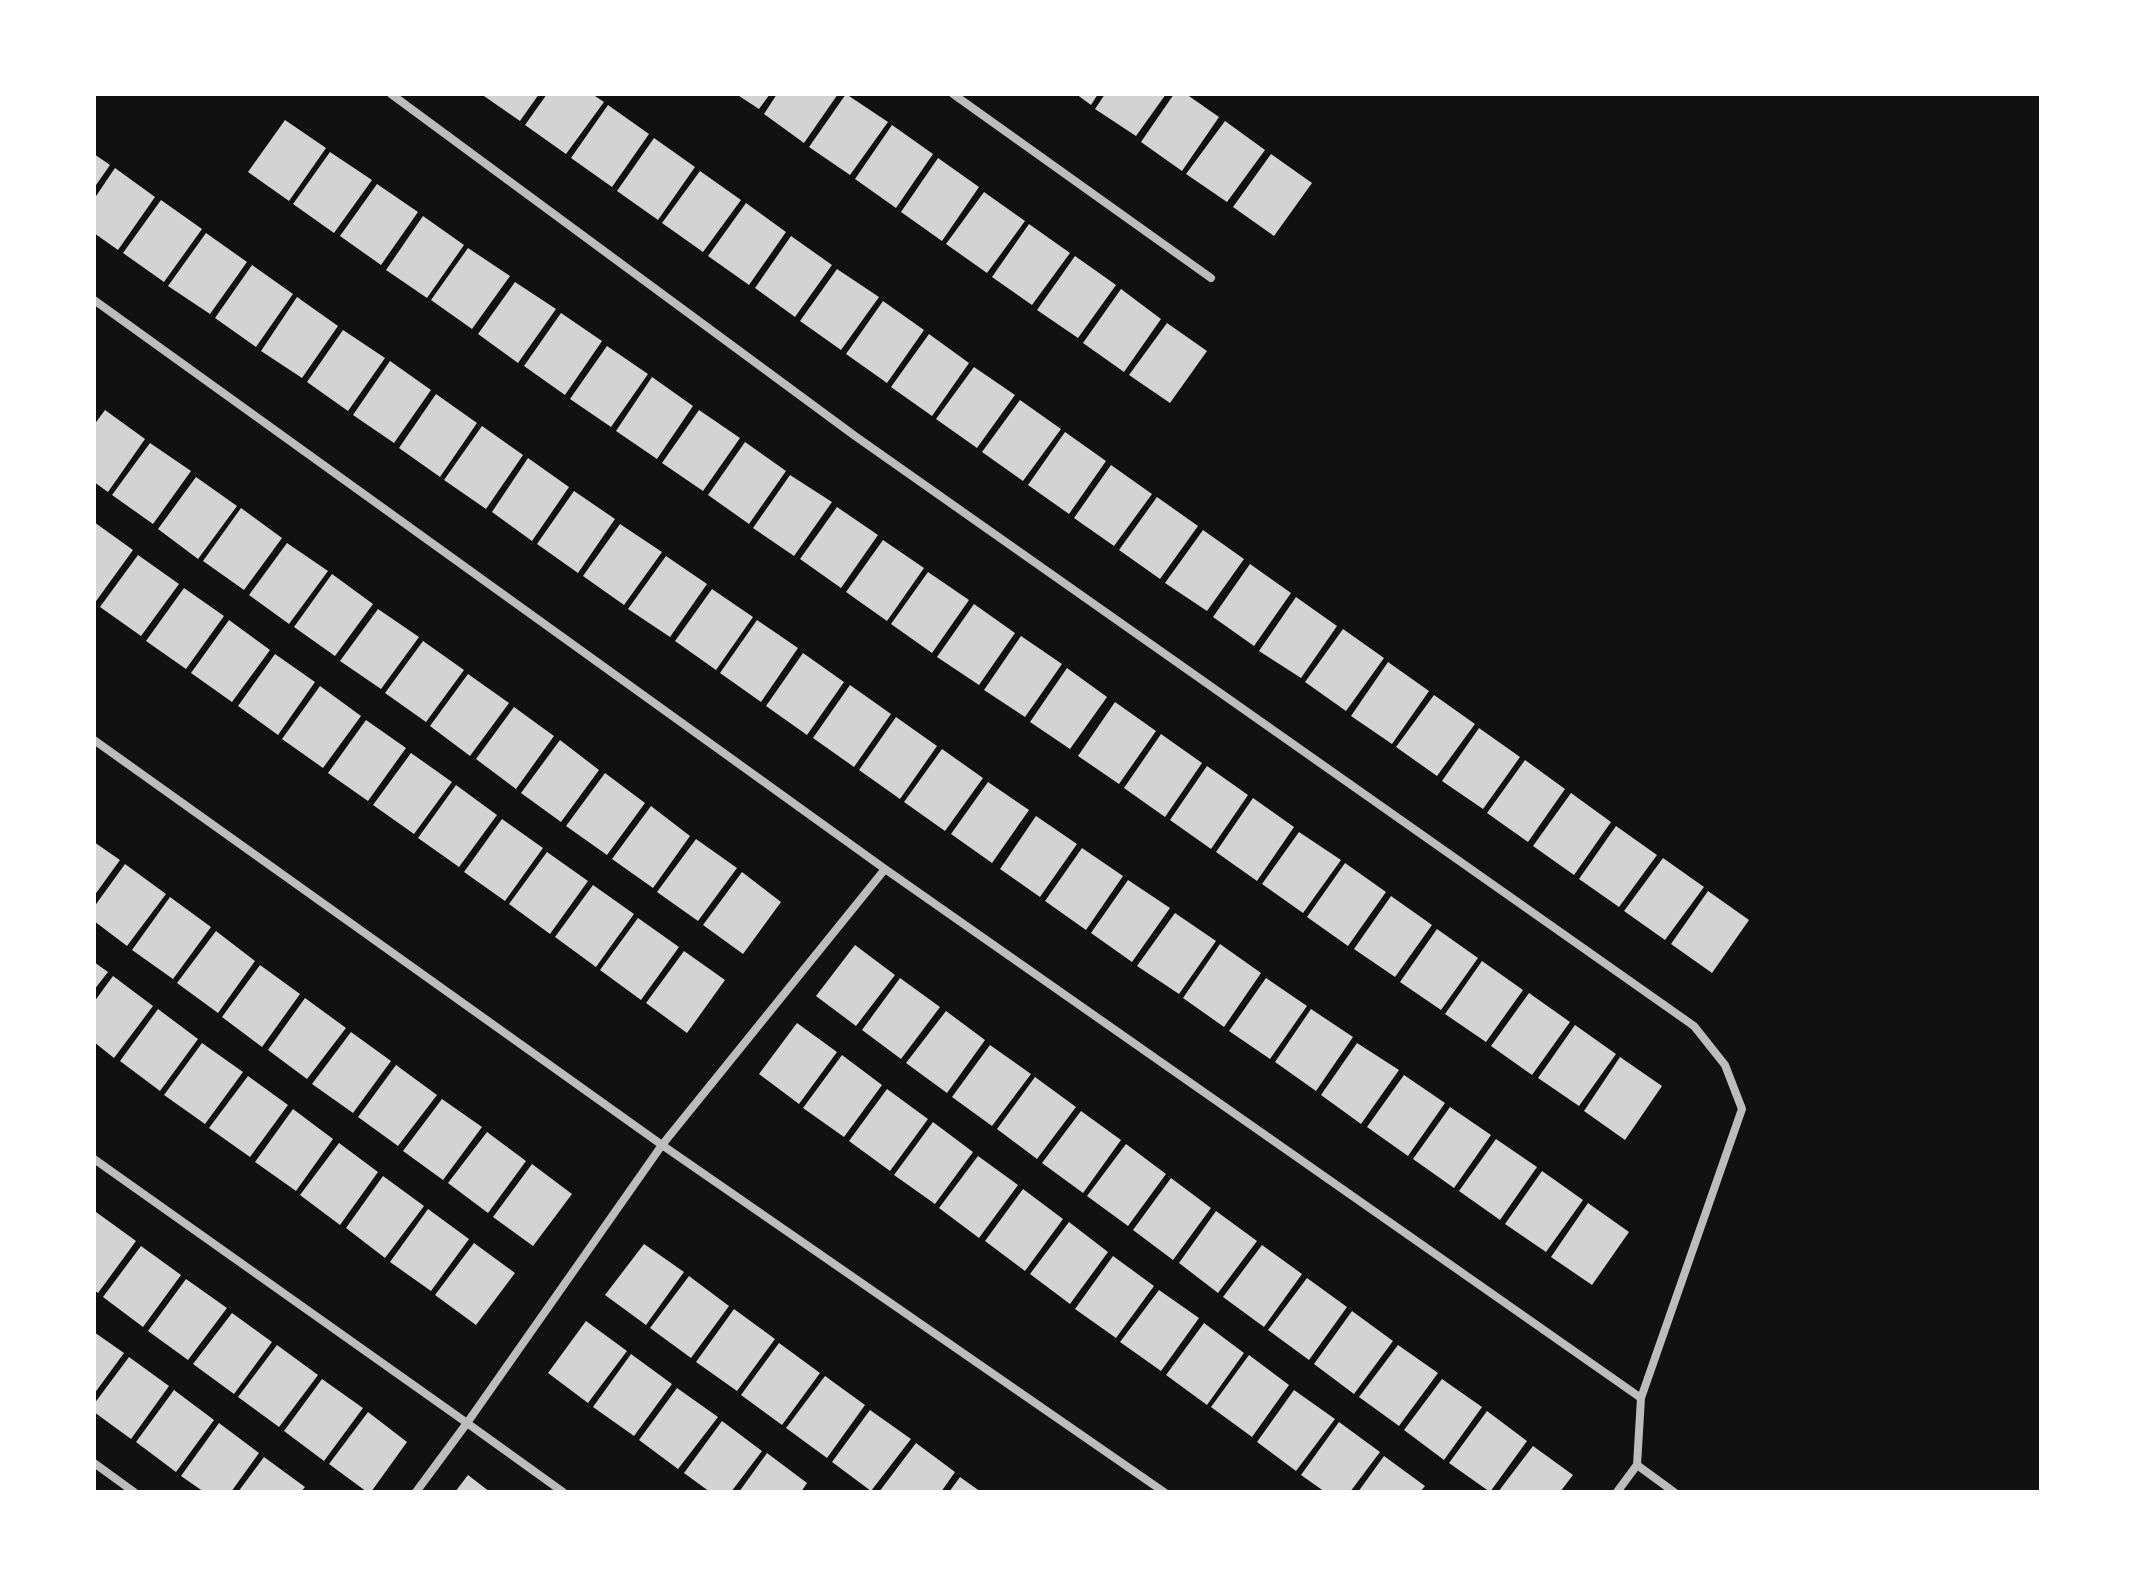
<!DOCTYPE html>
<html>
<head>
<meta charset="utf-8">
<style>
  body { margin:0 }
  #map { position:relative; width:2135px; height:1586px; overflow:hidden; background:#111; font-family:Barlow,sans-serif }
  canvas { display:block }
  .frame { position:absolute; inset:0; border:96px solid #fff; pointer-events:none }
</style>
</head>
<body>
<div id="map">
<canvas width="2135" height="1586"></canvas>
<div class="frame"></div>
</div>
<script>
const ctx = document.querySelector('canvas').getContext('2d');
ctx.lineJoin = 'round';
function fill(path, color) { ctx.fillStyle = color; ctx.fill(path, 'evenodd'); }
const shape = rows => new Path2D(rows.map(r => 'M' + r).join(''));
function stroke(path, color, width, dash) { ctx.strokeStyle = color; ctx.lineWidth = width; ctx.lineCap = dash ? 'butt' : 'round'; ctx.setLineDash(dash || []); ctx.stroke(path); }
fill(shape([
  [481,94,539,94,520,121],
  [547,94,592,94,604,102,566,154,525,125],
  [736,94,770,94,759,109],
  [777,94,838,94,804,143,764,114],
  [846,94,888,122,850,175,809,147],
  [1076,94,1098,94,1091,105],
  [1105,94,1166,94,1136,136,1095,109],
  [1174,94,1186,94,1219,117,1182,171,1141,142],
  [608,105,649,134,612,187,571,158],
  [285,120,326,148,289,201,248,172],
  [1225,121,1265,150,1227,202,1186,174],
  [892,125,933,154,896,208,855,179],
  [654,138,695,167,658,220,617,191],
  [330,152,372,180,334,233,293,204],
  [94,154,110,165,94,188],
  [1271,154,1312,183,1274,236,1233,207],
  [938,158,979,187,942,241,901,212],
  [115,168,155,197,118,250,94,233,94,199],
  [700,171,741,200,703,252,662,223],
  [377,184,418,212,381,265,340,236],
  [984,192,1025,221,987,273,946,244],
  [161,200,202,229,164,282,123,253],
  [746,203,786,232,749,285,708,256],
  [423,216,464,245,427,298,386,270],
  [1029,224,1070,253,1032,305,992,277],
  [206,233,247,262,210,314,168,286],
  [791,236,832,265,795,317,755,288],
  [468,248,510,276,472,329,431,300],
  [1075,256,1116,285,1078,338,1037,310],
  [252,265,293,294,256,347,215,318],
  [837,269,879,297,841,350,800,321],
  [515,282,556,309,518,363,478,334],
  [1121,289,1161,319,1124,372,1083,343],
  [297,297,338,326,302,378,261,351],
  [883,301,924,330,887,383,846,354],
  [561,313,602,341,565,395,524,366],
  [1167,323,1207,351,1170,403,1129,375],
  [343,330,385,358,348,411,307,382],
  [929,334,969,363,932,416,891,387],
  [607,346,648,374,611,427,570,399],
  [390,361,431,390,394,443,353,415],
  [974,367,1015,395,977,448,936,419],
  [652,377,693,406,657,459,616,431],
  [436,394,477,423,440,477,399,448],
  [1020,400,1061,429,1023,481,982,452],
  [105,410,145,439,108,492,94,482,94,425],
  [699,410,740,438,703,491,662,463],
  [482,426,523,455,486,509,444,480],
  [1065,432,1106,461,1069,514,1028,485],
  [745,442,786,471,749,524,708,495],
  [150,443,191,471,153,524,112,495],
  [528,458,569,487,532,541,492,512],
  [1111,465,1152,494,1114,546,1074,518],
  [790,475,832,502,794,556,753,528],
  [196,477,237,506,198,559,158,529],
  [574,491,615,519,578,573,537,544],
  [1157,497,1198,526,1160,579,1119,550],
  [837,507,878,535,841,588,800,559],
  [241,508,282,538,244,590,203,561],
  [94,522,133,550,94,604],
  [620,524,662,552,624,605,583,576],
  [1203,530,1244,559,1207,611,1165,583],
  [883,540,924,568,887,621,846,592],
  [287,543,328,571,289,624,249,595],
  [138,555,179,584,141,636,100,607],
  [666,556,707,584,670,637,628,609],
  [1250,564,1291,593,1254,646,1213,617],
  [928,572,969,600,932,653,891,624],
  [332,574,373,604,335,656,294,627],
  [184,588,224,616,186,669,146,641],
  [712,589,753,617,716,670,675,641],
  [1296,597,1337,626,1301,678,1259,651],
  [974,604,1015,633,979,685,937,657],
  [378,609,419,637,381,689,340,661],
  [229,620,270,650,232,702,191,673],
  [757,620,798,648,761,702,720,673],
  [1343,629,1384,658,1346,711,1305,682],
  [1021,636,1062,664,1025,717,984,690],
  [423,641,464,670,426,722,385,693],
  [803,653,844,682,807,735,766,706],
  [275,654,315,682,278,735,238,706],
  [1388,662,1429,691,1392,744,1351,716],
  [1067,668,1107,697,1070,749,1030,722],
  [468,674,509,703,470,756,430,726],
  [850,685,891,714,854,767,813,738],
  [320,686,361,716,323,768,282,739],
  [1434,695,1475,724,1437,776,1396,747],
  [1115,702,1156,731,1119,784,1078,756],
  [514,707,554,736,516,789,476,759],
  [896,717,937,746,900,799,859,770],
  [366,720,406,748,368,801,328,773],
  [1479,728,1520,757,1483,809,1442,781],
  [1161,734,1202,763,1165,817,1124,788],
  [560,740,599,770,561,822,521,793],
  [942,749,983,778,945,831,904,802],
  [411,753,452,782,414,834,373,805],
  [1525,760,1565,789,1528,842,1487,813],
  [1207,766,1248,795,1211,849,1170,820],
  [605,773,645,803,607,855,566,826],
  [988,782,1029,810,992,863,951,834],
  [456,785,497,815,459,867,418,838],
  [1571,793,1611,822,1574,875,1533,846],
  [1253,798,1294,827,1257,881,1216,852],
  [651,806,690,836,653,888,612,859],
  [1036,816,1077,844,1040,897,1000,869],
  [502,819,543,848,505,901,464,872],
  [1616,826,1657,855,1619,907,1579,879],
  [1299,832,1341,860,1303,913,1262,884],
  [696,839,737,868,698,921,657,892],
  [94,842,120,860,94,896],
  [1082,848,1123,876,1086,930,1045,901],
  [547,852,588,881,550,934,509,904],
  [1663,858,1704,887,1665,940,1624,911],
  [1345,863,1386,892,1348,946,1307,917],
  [125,864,166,894,127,946,94,921,94,907],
  [742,872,781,902,743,954,703,925],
  [1128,880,1170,908,1132,962,1091,933],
  [593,885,634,914,596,967,555,937],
  [1708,891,1749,920,1712,973,1671,944],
  [1391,896,1432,925,1395,977,1354,949],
  [170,897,211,927,173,979,132,950],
  [1175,913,1216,941,1179,994,1137,966],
  [638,918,679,947,641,1000,600,970],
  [1437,929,1478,958,1441,1010,1400,982],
  [216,931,255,961,218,1013,177,983],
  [1220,944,1261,973,1224,1027,1183,998],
  [855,945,895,975,856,1026,816,996],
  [684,951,725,980,687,1033,646,1003],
  [1482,961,1523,990,1486,1042,1445,1014],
  [94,962,108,972,94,990],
  [260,965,300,994,262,1047,222,1017],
  [113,976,153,1006,114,1058,94,1042,94,1002],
  [900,978,940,1007,901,1059,862,1030],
  [1266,978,1307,1006,1270,1059,1229,1031],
  [1529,993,1570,1022,1532,1075,1491,1046],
  [305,998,346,1028,307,1079,268,1050],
  [158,1009,198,1039,160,1091,120,1061],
  [1311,1009,1353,1037,1316,1091,1275,1062],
  [946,1011,985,1040,947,1093,906,1063],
  [797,1023,837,1052,799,1104,759,1074],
  [1575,1025,1616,1054,1579,1106,1538,1078],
  [351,1032,391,1061,353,1113,312,1084],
  [202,1043,243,1072,205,1124,164,1095],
  [1357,1043,1399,1070,1361,1124,1321,1095],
  [990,1045,1031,1074,992,1126,952,1097],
  [842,1055,882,1085,844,1137,803,1108],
  [1620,1057,1662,1086,1625,1140,1584,1111],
  [396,1065,437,1095,398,1146,358,1117],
  [1404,1075,1445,1103,1408,1156,1367,1127],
  [248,1076,288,1105,250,1157,209,1128],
  [1035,1077,1076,1107,1037,1159,997,1129],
  [887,1089,928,1119,890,1171,849,1141],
  [442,1099,482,1127,443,1180,403,1151],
  [1450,1107,1491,1135,1454,1188,1413,1159],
  [293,1109,333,1139,296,1191,255,1162],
  [1081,1111,1121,1140,1083,1193,1042,1163],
  [933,1122,973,1152,935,1204,894,1175],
  [487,1132,526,1161,488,1213,448,1183],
  [1496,1139,1537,1167,1500,1220,1459,1191],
  [339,1143,378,1172,340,1225,300,1195],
  [1126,1144,1166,1174,1128,1226,1087,1196],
  [978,1156,1018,1185,979,1238,939,1208],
  [532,1164,572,1194,533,1246,493,1217],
  [1542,1171,1583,1200,1546,1252,1505,1224],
  [383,1176,424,1206,385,1258,346,1228],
  [1171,1178,1211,1208,1173,1260,1133,1230],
  [1023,1189,1063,1219,1025,1271,985,1241],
  [1588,1203,1629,1232,1592,1285,1551,1257],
  [428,1209,469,1239,431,1291,390,1262],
  [1216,1211,1257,1241,1218,1293,1179,1263],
  [96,1212,136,1241,98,1293,94,1290],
  [1069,1222,1108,1252,1070,1304,1030,1274],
  [474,1243,515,1273,476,1325,435,1295],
  [644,1244,684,1272,646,1325,605,1295],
  [1262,1245,1302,1274,1264,1327,1223,1297],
  [141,1246,181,1275,143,1327,103,1297],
  [1113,1256,1154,1286,1116,1338,1075,1309],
  [689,1276,729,1306,691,1358,650,1328],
  [1307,1278,1347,1307,1309,1360,1268,1330],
  [186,1279,227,1308,188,1360,148,1331],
  [1159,1290,1199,1318,1161,1371,1120,1342],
  [734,1309,775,1339,737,1391,696,1362],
  [1352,1311,1393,1341,1354,1394,1314,1364],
  [232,1313,272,1342,234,1394,193,1364],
  [586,1321,627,1351,588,1403,548,1373],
  [1204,1323,1244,1353,1207,1405,1166,1375],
  [94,1332,124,1353,94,1394],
  [779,1343,820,1373,782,1425,741,1395],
  [277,1345,318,1375,279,1427,238,1397],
  [1398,1345,1438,1373,1399,1426,1359,1397],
  [631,1354,672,1384,634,1436,593,1407],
  [1249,1355,1289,1385,1252,1437,1211,1407],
  [129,1357,169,1386,131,1439,94,1412,94,1404],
  [825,1376,865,1405,827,1458,786,1428],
  [322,1379,363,1408,324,1461,284,1431],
  [1442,1379,1482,1407,1444,1460,1404,1430],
  [677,1388,718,1417,678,1469,639,1440],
  [174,1390,214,1420,176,1472,136,1442],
  [1294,1390,1335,1419,1296,1471,1257,1442],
  [870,1410,911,1439,871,1491,832,1462],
  [1487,1411,1527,1441,1490,1492,1449,1463],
  [368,1412,407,1442,371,1492,367,1492,329,1464],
  [722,1421,762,1451,731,1492,710,1492,684,1473],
  [1339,1422,1380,1452,1350,1492,1325,1492,1301,1475],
  [219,1423,259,1453,231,1492,204,1492,181,1476],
  [916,1443,955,1472,941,1492,879,1492],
  [1533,1446,1573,1475,1560,1492,1498,1492],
  [767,1453,807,1483,801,1492,739,1492],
  [1384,1456,1425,1486,1420,1492,1358,1492],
  [264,1457,305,1487,301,1492,238,1492],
  [468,1475,490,1492,455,1492],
  [960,1477,981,1492,949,1492]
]), '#d3d3d3');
stroke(shape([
  [391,94,855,436,1694,1026,1725,1065,1742,1109,1641,1398],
  [953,94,1211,278],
  [94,300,885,869,1641,1398,1637,1465,1617,1492],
  [94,740,662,1145,1164,1492],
  [94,1159,467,1423,416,1492],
  [94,1463,134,1492],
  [1637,1465,1674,1492],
  [563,1492,467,1423,662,1145,885,869]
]), '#bcbcbc', 8);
</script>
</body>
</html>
